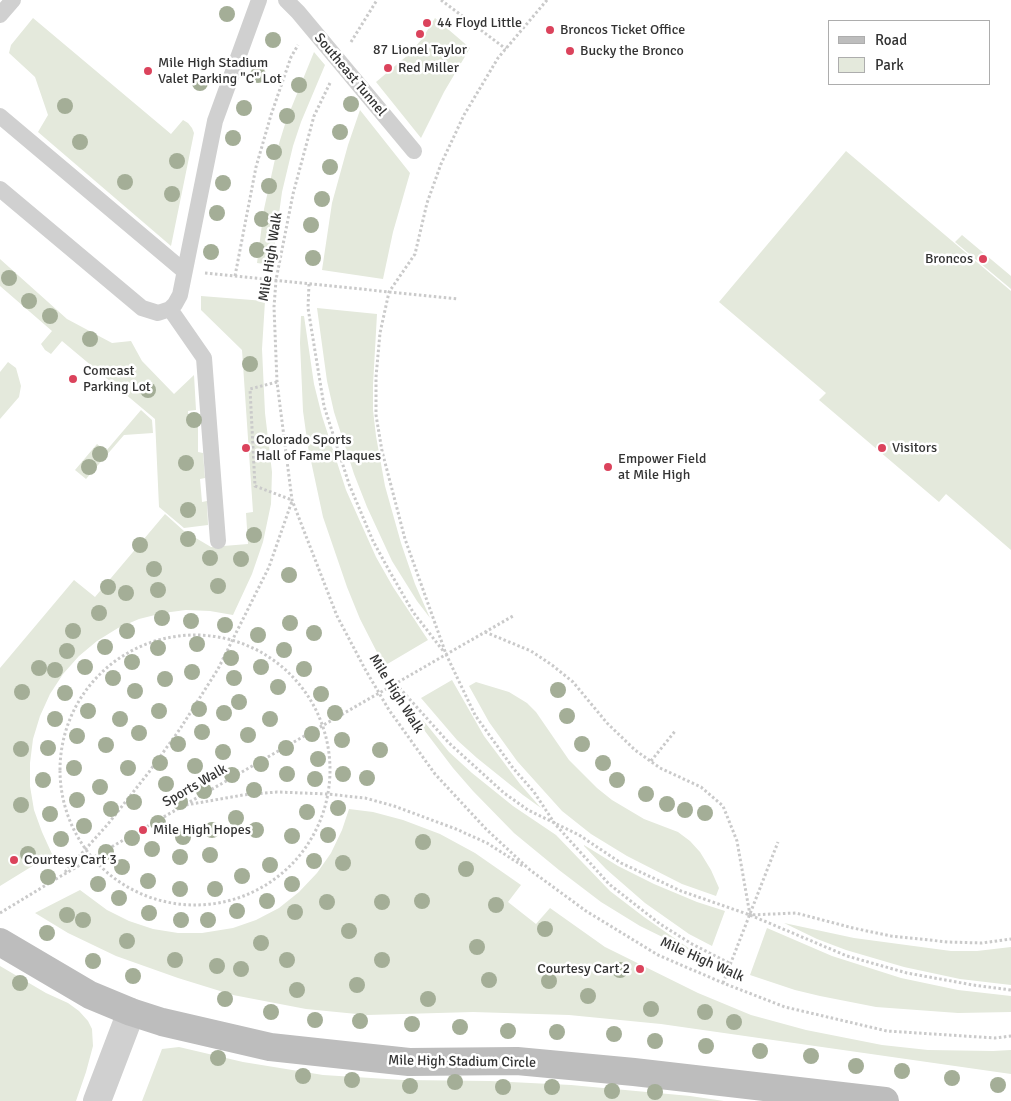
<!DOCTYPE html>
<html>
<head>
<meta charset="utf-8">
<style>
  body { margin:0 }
  #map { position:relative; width:1011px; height:1101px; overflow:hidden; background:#fff; font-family:Signika,sans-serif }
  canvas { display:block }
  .legend { position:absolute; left:828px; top:20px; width:162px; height:65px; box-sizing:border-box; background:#fff; border:1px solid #adadad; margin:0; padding:6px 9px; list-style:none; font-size:15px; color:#333 }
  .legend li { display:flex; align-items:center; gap:10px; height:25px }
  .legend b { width:25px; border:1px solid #adadad }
</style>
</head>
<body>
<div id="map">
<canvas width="1011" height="1101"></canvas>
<ul class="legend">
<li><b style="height:6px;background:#bdbdbd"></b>Road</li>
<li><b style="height:14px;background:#e4e9dc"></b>Park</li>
</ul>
</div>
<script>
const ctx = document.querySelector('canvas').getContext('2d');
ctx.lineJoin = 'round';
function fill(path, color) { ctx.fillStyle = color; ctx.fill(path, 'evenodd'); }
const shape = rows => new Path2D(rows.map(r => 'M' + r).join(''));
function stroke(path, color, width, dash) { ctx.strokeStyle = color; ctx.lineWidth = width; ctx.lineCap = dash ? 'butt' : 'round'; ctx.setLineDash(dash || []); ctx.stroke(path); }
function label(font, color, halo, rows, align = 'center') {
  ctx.font = font + ' Signika,sans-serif'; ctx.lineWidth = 5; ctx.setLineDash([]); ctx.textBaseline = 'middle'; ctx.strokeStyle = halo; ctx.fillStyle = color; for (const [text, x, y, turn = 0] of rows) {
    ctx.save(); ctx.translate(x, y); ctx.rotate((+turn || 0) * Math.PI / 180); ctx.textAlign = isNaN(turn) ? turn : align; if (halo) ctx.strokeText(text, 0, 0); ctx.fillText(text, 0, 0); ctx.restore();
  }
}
fill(shape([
  [33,18,171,134,183,120,188,123,192,128,194,133,171,246,38,132,48,115,35,77,9,53,11,45],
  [435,18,470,48,444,92,421,138,376,82,408,55,422,39],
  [314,52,325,65,301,122,293,146,282,192,272,265,257,263,264,209,277,150,286,121],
  [360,110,410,173,393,232,383,279,322,270,332,203,348,145],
  [846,151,1011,291,1011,550,946,494,939,502,819,400,826,393,719,302],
  [962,235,1011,276,1011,289,955,242],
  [0,259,67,319,112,343,131,341,142,361,174,394,194,375,196,410,188,411,189,425,198,426,198,452,203,453,205,478,200,479,202,502,207,501,208,525,184,528,159,507,155,419,62,341,51,354,45,350,41,344,52,331,0,286],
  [201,296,265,301,262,349,265,413,272,472,271,504,263,542,252,574,233,615,210,611,186,610,163,613,139,619,118,628,97,641,79,656,63,674,50,694,40,716,33,739,30,763,30,786,34,810,42,832,52,854,0,886,0,668,74,580,95,597,165,514,184,531,211,547,248,544,246,513,253,512,242,350,201,310],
  [317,308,377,314,373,385,373,410,376,436,385,486,401,543,415,584,430,618,417,601,392,561,367,507,354,474,334,412,327,381],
  [301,316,304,316,314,384,322,416,346,490,376,557,393,587,428,640,384,666,360,619,347,587,323,517,308,447,303,411,300,343],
  [8,362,16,368,21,386,19,397,0,419,0,372],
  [141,410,152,420,153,433,124,435,86,479,75,470,97,444,106,451],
  [452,680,484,736,520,784,541,808,523,795,477,758,457,740,421,698],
  [476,682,509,692,527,703,536,712,569,760,597,788,612,800,644,819,678,832,690,841,700,852,711,870,719,888,716,896,682,884,627,856,591,834,562,811,517,761,489,722,469,686],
  [422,719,449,752,472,773,513,806,556,835,610,891,644,917,690,949,689,950,640,926,601,902,559,870,514,833,473,791,453,768,418,722],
  [349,809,373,812,403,820,440,834,475,853,521,885,508,902,536,924,550,908,605,947,698,993,751,1015,806,1030,882,1045,928,1050,993,1051,1011,1050,1011,1074,661,1024,569,1015,473,1012,367,1015,306,1009,233,995,178,978,116,956,68,933,35,913,80,890,107,910,129,921,153,929,178,933,202,933,233,928,256,920,279,908,299,892,317,873,331,853,342,830],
  [584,845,618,866,654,884,697,902,725,911,712,946,689,934,645,903,606,869,584,846],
  [784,923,854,938,951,951,977,951,1011,947,1011,985,960,979,904,967,846,950,817,939],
  [767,928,832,956,901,978,958,990,1011,996,1011,1012,958,1013,876,1007,820,996,795,990,750,975],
  [0,966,46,993,68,1003,79,1011,88,1021,92,1029,93,1046,86,1072,76,1101,0,1101],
  [179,1047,243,1062,323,1075,403,1080,490,1081,571,1085,690,1096,724,1101,142,1101,162,1049]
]), '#e4e9dc');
stroke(shape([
  [441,0,506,49],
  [547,0,498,58,464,115,441,164,427,203,415,254,389,292,380,333,376,377,376,415,382,451,405,539,446,654,475,715,513,768,534,792,555,824,609,884,660,924,692,944,731,964],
  [351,42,377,0],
  [330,83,314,116,293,194,276,280,274,307,277,382,292,500,337,616,365,669,389,710,435,774,486,829,530,870,586,911,658,955,723,983,785,1007,887,1031,995,1038,1011,1036],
  [205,273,458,299],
  [235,276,256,167,271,115,291,57,298,45],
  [309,284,308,308,324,406,349,484,373,541,390,572,413,612,444,652],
  [277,382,250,389,255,486,292,500],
  [485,632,531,651,552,665,573,682,607,723,635,750,660,768,701,787,723,806,737,841,750,915,796,913,853,928,891,936,948,942,982,943,1011,939],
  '60 770a135 135 0 1 1 270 0a135 135 0 1 1-270 0Z',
  [396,684,449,743,504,793,528,810,579,835,621,863,681,891,750,915,847,956,907,973,973,985,1011,990],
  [651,761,676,730],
  [186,805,243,795,277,792,327,794,365,798,394,806,456,829,487,843,523,866],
  [65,872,108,824,149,772,180,729,218,669,269,567,292,501],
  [0,913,61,876,513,616],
  [723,983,778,842]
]), '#cacaca', 3, [2.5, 2.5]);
stroke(shape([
  [286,0,298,12,414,151],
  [0,15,13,0],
  [0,116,184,271],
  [0,189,142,308,158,313,170,309,175,304,180,295,215,121,259,0],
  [170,309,204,358,218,541]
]), '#d0d0d0', 16);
stroke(shape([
  [97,1101,131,1012]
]), '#d0d0d0', 28);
stroke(shape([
  [0,942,90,995,131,1012,162,1022,270,1047,409,1062,517,1061,634,1072,885,1101]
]), '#bdbdbd', 28);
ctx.fillStyle = '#a4ae97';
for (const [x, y] of [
  [227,14],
  [273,40],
  [258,75],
  [200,83],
  [299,85],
  [351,104],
  [65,106],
  [244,108],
  [287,116],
  [340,132],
  [233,138],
  [80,142],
  [274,152],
  [177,161],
  [330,167],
  [125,182],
  [223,183],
  [269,186],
  [172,194],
  [322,199],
  [217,213],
  [262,219],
  [311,225],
  [257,250],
  [211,252],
  [313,258],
  [9,278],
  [29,301],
  [50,316],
  [90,339],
  [250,364],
  [148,390],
  [194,420],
  [100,454],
  [186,463],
  [89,467],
  [188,510],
  [254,535],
  [188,539],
  [140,545],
  [210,558],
  [241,559],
  [154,569],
  [289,575],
  [218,586],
  [108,587],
  [158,590],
  [126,593],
  [99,613],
  [162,618],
  [191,621],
  [290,623],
  [225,625],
  [73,631],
  [127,631],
  [314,633],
  [258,635],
  [197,644],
  [105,647],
  [158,648],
  [284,650],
  [67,651],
  [231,658],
  [132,662],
  [85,667],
  [261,667],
  [39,668],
  [304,669],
  [55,670],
  [192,672],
  [113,678],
  [234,678],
  [165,679],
  [278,687],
  [558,690],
  [135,691],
  [22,692],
  [65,693],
  [321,694],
  [239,702],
  [199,709],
  [88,711],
  [159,711],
  [224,713],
  [335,713],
  [567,716],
  [55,719],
  [120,719],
  [270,719],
  [202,732],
  [139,733],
  [312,734],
  [248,735],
  [77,736],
  [342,740],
  [178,744],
  [582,744],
  [106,745],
  [48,748],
  [286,748],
  [21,749],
  [380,750],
  [223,752],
  [318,759],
  [160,763],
  [603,763],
  [261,764],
  [195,766],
  [74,768],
  [128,768],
  [287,774],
  [343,774],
  [232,775],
  [367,778],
  [315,779],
  [43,780],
  [617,780],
  [166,784],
  [100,787],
  [254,790],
  [204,791],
  [646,794],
  [77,800],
  [134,802],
  [180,802],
  [667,804],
  [21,805],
  [338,808],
  [111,809],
  [685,810],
  [307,812],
  [705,813],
  [50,814],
  [236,818],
  [158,823],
  [84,826],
  [212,830],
  [256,830],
  [328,835],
  [292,836],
  [183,837],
  [132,838],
  [61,839],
  [423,842],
  [152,849],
  [106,852],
  [28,854],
  [210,855],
  [180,857],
  [314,861],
  [343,863],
  [270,865],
  [122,867],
  [466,869],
  [242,876],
  [48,877],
  [148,881],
  [98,884],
  [292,884],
  [180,889],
  [215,889],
  [119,898],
  [267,901],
  [422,901],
  [327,902],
  [382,902],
  [496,905],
  [237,911],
  [295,912],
  [149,913],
  [67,915],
  [83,920],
  [181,920],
  [208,920],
  [545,929],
  [349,931],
  [47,933],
  [127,941],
  [261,943],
  [477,947],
  [175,960],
  [287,960],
  [382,960],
  [93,961],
  [217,966],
  [241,969],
  [620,970],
  [133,976],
  [489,980],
  [549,981],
  [20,983],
  [357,985],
  [297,990],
  [588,996],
  [225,999],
  [428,999],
  [651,1009],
  [271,1012],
  [705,1012],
  [315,1020],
  [360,1021],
  [734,1022],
  [412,1024],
  [460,1027],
  [508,1031],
  [557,1032],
  [614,1034],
  [655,1041],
  [706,1046],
  [760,1051],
  [811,1056],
  [218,1058],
  [856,1066],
  [902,1071],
  [303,1076],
  [952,1078],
  [352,1080],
  [455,1082],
  [998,1085],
  [410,1086],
  [503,1087],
  [552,1087],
  [612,1091],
  [655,1092]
]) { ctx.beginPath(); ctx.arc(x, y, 8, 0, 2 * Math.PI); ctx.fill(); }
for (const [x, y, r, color] of [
  [427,23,5,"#db435c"],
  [550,30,5,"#db435c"],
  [420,34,5,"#db435c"],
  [570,51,5,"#db435c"],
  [388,68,5,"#db435c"],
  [148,71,5,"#db435c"],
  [983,259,5,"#db435c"],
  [73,379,5,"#db435c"],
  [246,448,5,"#db435c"],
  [882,448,5,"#db435c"],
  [608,467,5,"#db435c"],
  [143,830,5,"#db435c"],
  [14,860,5,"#db435c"],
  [640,969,5,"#db435c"]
]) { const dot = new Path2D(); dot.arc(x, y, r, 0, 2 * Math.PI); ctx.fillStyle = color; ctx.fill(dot); stroke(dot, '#fff', 2); }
label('14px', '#333', '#fff', [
  ["44 Floyd Little",437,23],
  ["Broncos Ticket Office",560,30],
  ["87 Lionel Taylor",420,50,"center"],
  ["Bucky the Bronco",580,51],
  ["Mile High Stadium",158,63],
  ["Valet Parking \"C\" Lot",158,79],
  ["Red Miller",398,68],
  ["Broncos",973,259,"right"],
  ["Comcast",83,371],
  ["Parking Lot",83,387],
  ["Colorado Sports",256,440],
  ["Hall of Fame Plaques",256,456],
  ["Visitors",892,448],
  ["Empower Field",618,459],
  ["at Mile High",618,475],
  ["Mile High Hopes",153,830],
  ["Courtesy Cart 3",24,860],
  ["Courtesy Cart 2",630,969,"right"]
], 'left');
label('14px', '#333', '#fff', [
  ["Southeast Tunnel",350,75,50],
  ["Mile High Walk",271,257,-81],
  ["Mile High Walk",396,694,58],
  ["Sports Walk",195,786,-30],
  ["Mile High Walk",702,960,24],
  ["Mile High Stadium Circle",462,1062,1]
]);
</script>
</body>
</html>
